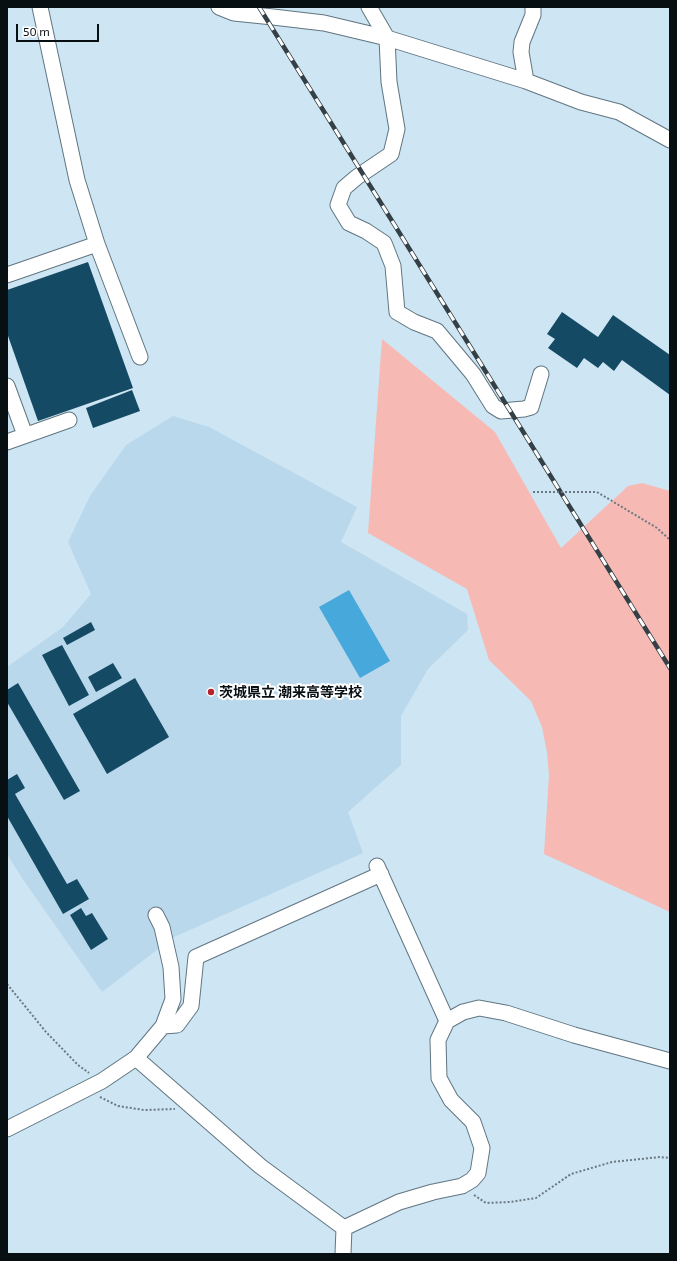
<!DOCTYPE html>
<html>
<head>
<meta charset="utf-8">
<style>
  body { margin:0 }
  #map { position:relative; width:677px; height:1261px; overflow:hidden; background:#cee5f3; font-family:"Exo 2",sans-serif }
  canvas { display:block }
  .frame { position:absolute; inset:0; border:8px solid #070f13; pointer-events:none }
  .scale { position:absolute; left:16px; top:24px; width:83px; height:18px; box-sizing:border-box; border:2px solid #070f13; border-top:0; padding-left:5px; font-size:12px; line-height:14px; white-space:nowrap; color:#070f13; -webkit-text-stroke:3px #fff; paint-order:stroke }
</style>
</head>
<body>
<div id="map">
<canvas width="677" height="1261"></canvas>
<div class="frame"></div>
<div class="scale">50 m</div>
</div>
<script>
const ctx = document.querySelector('canvas').getContext('2d');
ctx.lineJoin = 'round';
function fill(path, color) { ctx.fillStyle = color; ctx.fill(path, 'evenodd'); }
const shape = rows => new Path2D(rows.map(r => 'M' + r).join(''));
function stroke(path, color, width, dash) { ctx.strokeStyle = color; ctx.lineWidth = width; ctx.lineCap = dash ? 'butt' : 'round'; ctx.setLineDash(dash || []); ctx.stroke(path); }
function label(font, color, halo, rows, align = 'center') {
  ctx.font = font + ' "Exo 2","Noto Sans JP",sans-serif'; ctx.lineWidth = 4; ctx.setLineDash([]); ctx.textBaseline = 'middle'; ctx.strokeStyle = halo; ctx.fillStyle = color; for (const [text, x, y, turn = 0] of rows) {
    ctx.save(); ctx.translate(x, y); ctx.rotate((+turn || 0) * Math.PI / 180); ctx.textAlign = isNaN(turn) ? turn : align; if (halo) ctx.strokeText(text, 0, 0); ctx.fillText(text, 0, 0); ctx.restore();
  }
}
fill(shape([
  [173,416,209,427,357,507,341,542,467,614,468,630,428,669,401,716,401,765,348,812,363,853,174,937,102,992,22,878,7,854,7,667,63,627,91,594,68,542,90,496,126,445]
]), '#bad8eb');
fill(shape([
  [382,339,495,432,561,548,628,486,642,483,670,491,670,912,544,854,549,775,547,752,542,727,531,701,489,660,467,589,368,533]
]), '#f7b9b3');
fill(shape([
  [349,590,390,661,360,678,319,607]
]), '#47a8db');
fill(shape([
  [88,262,133,388,38,421,7,333,7,290],
  [562,312,598,337,613,315,670,355,670,395,622,360,614,371,603,362,598,368,584,358,577,368,548,348,555,339,547,334],
  [132,390,140,411,93,428,86,408],
  [91,622,95,630,67,645,63,638],
  [62,645,89,695,69,706,42,655],
  [113,663,122,678,96,692,88,677],
  [135,678,169,737,107,774,73,714],
  [18,683,80,791,64,800,7,702,7,690],
  [17,774,25,788,15,794,67,884,77,879,89,899,63,914,7,816,7,780],
  [81,908,86,916,92,913,108,939,91,950,70,915]
]), '#154a65');
const minor = shape([
  [40,7,77,180,97,244,140,357],
  [219,7,234,13,273,17,324,23,387,38,526,81,581,102,619,112,670,140],
  [369,7,387,38,389,82,397,129,391,154,357,177,344,188,338,205,349,223,366,231,384,243,393,266,397,312,414,322,437,331,473,374,493,406,501,411,524,409,531,407,541,374],
  [526,81,521,52,522,42,533,15,533,7],
  [7,275,97,244],
  [7,386,25,435],
  [7,442,69,420],
  [377,866,447,1021],
  [163,1026,177,1025,191,1006,196,957,381,874],
  [136,1058,260,1166,344,1228,343,1254],
  [7,1129,102,1081,136,1058,163,1026,173,999,171,967,162,927,156,915],
  [344,1228,399,1202,433,1192,462,1186,472,1180,478,1173,482,1148,473,1122,451,1100,439,1078,438,1040,447,1021,463,1012,479,1008,506,1013,574,1035,670,1061]
]);
stroke(minor, '#607581', 17);
stroke(shape([
  [597,492,657,528,670,540],
  [7,984,46,1032,78,1065,89,1073],
  [100,1097,118,1106,144,1110,175,1109],
  [474,1195,486,1203,510,1202,536,1198,571,1174,612,1162,660,1157,670,1158]
]), '#6a7982', 2, [2, 2]);
stroke(minor, '#fff', 15);
const rail = shape([
  [259,7,670,668]
]);
stroke(rail, '#344046', 4.5);
stroke(rail, '#fff', 3, [9]);
stroke(shape([
  [533,492,597,492]
]), '#6a7982', 2, [2, 2]);
for (const [x, y, r, color] of [
  [211,692,4,"#b4232a"]
]) { const dot = new Path2D(); dot.arc(x, y, r, 0, 2 * Math.PI); ctx.fillStyle = color; ctx.fill(dot); stroke(dot, '#fff', 1.5); }
label('bold 14px', '#070f13', '#fff', [
  ["茨城県立 潮来高等学校",219,692]
], 'left');
</script>
</body>
</html>
